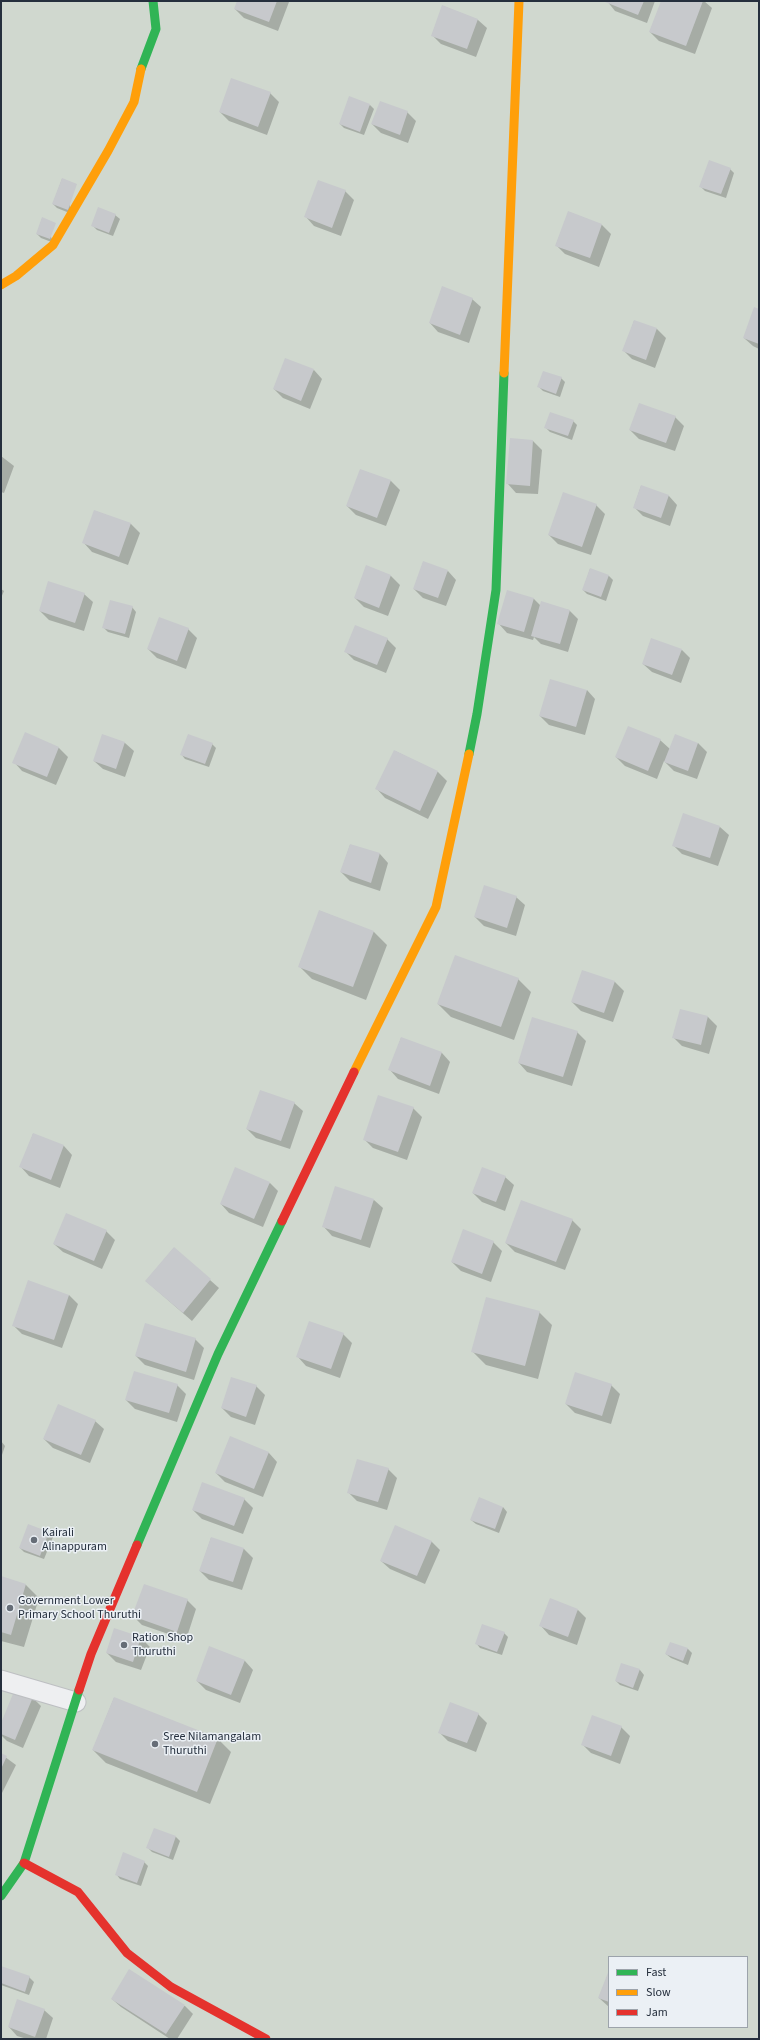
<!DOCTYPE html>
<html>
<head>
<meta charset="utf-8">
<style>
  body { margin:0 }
  #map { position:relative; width:760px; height:2040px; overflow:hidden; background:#dfe1e4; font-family:"Source Sans 3",sans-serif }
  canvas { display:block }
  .frame { position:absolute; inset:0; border:2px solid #252f3d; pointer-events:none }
  .legend { position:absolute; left:608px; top:1956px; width:140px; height:72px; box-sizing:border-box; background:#ebf0f5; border:1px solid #9ca3ab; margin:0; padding:5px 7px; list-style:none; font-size:12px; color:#252f3d }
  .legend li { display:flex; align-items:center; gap:8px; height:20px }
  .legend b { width:20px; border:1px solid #9ca3ab }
</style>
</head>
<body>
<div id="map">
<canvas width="760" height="2040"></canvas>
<div class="frame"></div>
<ul class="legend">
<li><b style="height:5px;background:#30b455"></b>Fast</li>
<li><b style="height:5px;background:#ff9f0a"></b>Slow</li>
<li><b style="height:5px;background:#e5322d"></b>Jam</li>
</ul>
</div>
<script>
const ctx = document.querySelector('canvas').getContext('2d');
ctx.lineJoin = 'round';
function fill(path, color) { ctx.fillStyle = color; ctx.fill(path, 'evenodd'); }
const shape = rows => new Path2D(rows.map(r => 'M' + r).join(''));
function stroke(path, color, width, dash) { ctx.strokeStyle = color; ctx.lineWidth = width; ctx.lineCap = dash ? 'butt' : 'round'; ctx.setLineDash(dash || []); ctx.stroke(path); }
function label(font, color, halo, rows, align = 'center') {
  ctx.font = font + ' "Source Sans 3",sans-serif'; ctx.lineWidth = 3; ctx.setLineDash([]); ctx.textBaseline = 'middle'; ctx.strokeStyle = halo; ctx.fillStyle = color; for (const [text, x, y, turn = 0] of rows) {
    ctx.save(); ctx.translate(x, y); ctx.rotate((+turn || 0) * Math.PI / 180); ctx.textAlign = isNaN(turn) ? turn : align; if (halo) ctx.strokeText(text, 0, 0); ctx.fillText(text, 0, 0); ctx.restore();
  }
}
fill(shape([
  [1,1,759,1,759,2039,1,2039],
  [609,1957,747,1957,747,2027,609,2027]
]), '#d0d8cf');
fill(shape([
  [238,1,288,1,289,2,278,31,244,18,235,9],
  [607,1,655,1,647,23,615,11],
  [662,1,704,1,712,8,695,54,659,41,650,32],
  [443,6,478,20,487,28,476,57,441,44,432,35],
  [270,93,279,102,267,135,229,121,220,112],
  [370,105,374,109,364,135,344,128,340,124],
  [407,112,416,121,408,143,381,133,372,124],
  [730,169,734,173,726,198,705,191,701,187],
  [62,179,72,214,57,208,53,204],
  [345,191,354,200,341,236,314,226,306,217],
  [569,212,602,225,611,234,599,267,565,254,556,245],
  [115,215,120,219,113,236,97,230,93,226],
  [42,219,54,243,41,238,37,234],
  [472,299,481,307,469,343,438,332,430,323],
  [759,310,759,349,753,346,744,338],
  [634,321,657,329,666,338,655,368,632,359,624,351],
  [314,370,322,379,310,409,283,398,274,389],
  [561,378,565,382,560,397,543,391,539,387],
  [675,417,684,426,675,451,639,439,630,430],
  [573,421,577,425,572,440,550,432,545,427],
  [511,439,533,441,542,450,538,494,516,493,508,484],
  [1,456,14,466,4,493,1,492],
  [361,470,391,481,400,490,386,526,356,515,347,506],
  [641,486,669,496,677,505,670,526,643,516,634,507],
  [596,505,605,514,591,555,558,544,549,535],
  [95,511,131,524,140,533,128,565,92,552,84,543],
  [366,567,391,576,400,585,388,616,364,607,355,598],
  [590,569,609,576,613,580,606,601,587,594,583,590],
  [448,571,456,580,446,606,423,598,414,589],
  [1,589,4,591,1,598],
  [508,591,534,599,540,605,569,610,578,619,568,652,541,644,534,637,533,640,507,633,499,624],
  [84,594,93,602,84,631,49,620,40,611],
  [132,607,136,612,129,638,108,632,103,627],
  [188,629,197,638,186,669,157,658,148,649],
  [387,639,396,648,386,673,354,660,345,651],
  [682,650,690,658,681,683,652,672,643,664],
  [587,690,595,699,585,735,549,725,540,716],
  [26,734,59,748,68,757,56,785,22,771,14,762],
  [103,735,125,743,134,751,125,777,103,769,94,761],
  [660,740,670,749,698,743,707,752,697,779,674,771,664,761,657,779,625,766,616,757],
  [212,744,216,748,209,767,185,759,181,754],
  [395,751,438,772,447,781,428,819,385,798,377,789],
  [720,827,729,835,718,866,682,854,673,845],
  [350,845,380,854,388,863,380,891,350,881,341,872],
  [516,897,525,905,516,936,484,926,475,917],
  [320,911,374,932,387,945,366,1000,312,979,299,966],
  [583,971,615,982,624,991,613,1022,581,1011,572,1002],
  [518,979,531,992,514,1040,451,1017,438,1004],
  [681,1010,708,1017,717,1026,709,1054,682,1046,673,1037],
  [577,1032,586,1041,572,1086,527,1072,519,1063],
  [401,1038,442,1053,450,1062,439,1094,398,1079,390,1070],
  [294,1103,303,1111,290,1149,256,1138,247,1129],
  [413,1108,422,1117,407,1160,373,1148,364,1139],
  [33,1134,64,1146,72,1155,60,1188,29,1176,21,1167],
  [505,1177,514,1185,505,1211,482,1202,473,1193],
  [270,1183,278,1191,263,1227,229,1213,221,1204],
  [374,1200,383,1208,370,1248,332,1236,324,1227],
  [572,1220,581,1229,565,1270,515,1252,506,1243],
  [106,1231,115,1240,102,1269,63,1252,54,1244],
  [493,1242,502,1251,491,1282,461,1271,452,1262],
  [174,1248,219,1288,192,1321,146,1281],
  [69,1295,78,1304,62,1348,22,1334,13,1325],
  [539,1312,552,1325,538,1379,486,1365,473,1352],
  [343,1334,352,1343,340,1378,306,1366,298,1357],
  [195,1339,204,1348,194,1380,145,1365,136,1356],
  [177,1385,186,1394,177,1422,135,1409,126,1400],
  [611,1385,620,1394,611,1424,575,1413,566,1404],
  [256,1386,265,1395,255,1425,231,1417,222,1408],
  [95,1421,104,1429,90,1463,53,1448,44,1439],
  [230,1438,269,1453,277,1462,263,1497,225,1482,216,1473],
  [1,1441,5,1446,1,1458],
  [388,1469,397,1478,387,1510,357,1501,348,1492],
  [244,1499,253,1508,243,1534,202,1519,193,1510],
  [503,1507,507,1512,499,1533,476,1524,471,1520],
  [49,1533,53,1537,44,1559,24,1552,20,1548],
  [211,1538,244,1549,253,1558,242,1590,209,1580,200,1571],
  [431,1541,440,1550,425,1584,390,1569,381,1561],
  [1,1577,26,1585,39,1598,24,1647,1,1641],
  [187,1600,196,1609,186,1640,142,1625,133,1616],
  [578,1610,586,1618,577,1645,549,1635,541,1626],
  [115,1629,141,1638,150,1647,141,1670,116,1662,107,1653],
  [504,1633,508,1637,502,1655,480,1648,476,1643],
  [671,1643,688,1649,692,1653,688,1665,671,1658,666,1654],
  [210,1648,245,1661,253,1670,240,1703,206,1690,197,1681],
  [622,1664,640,1670,644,1675,638,1691,620,1685,616,1681],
  [32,1697,41,1706,23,1748,7,1741,1,1735,1,1721,2,1722],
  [114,1698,218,1739,231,1752,210,1804,106,1763,93,1750],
  [478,1714,487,1723,476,1752,448,1741,439,1732],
  [621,1727,630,1736,620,1764,591,1753,582,1744],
  [1,1754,16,1765,1,1795],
  [155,1830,176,1837,180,1841,173,1860,152,1852,148,1848],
  [144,1862,148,1866,141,1886,120,1879,116,1874],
  [1,1968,29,1977,34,1982,29,1995,1,1985],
  [609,1972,609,2007,599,1998],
  [112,1999,185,2006,193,2014,177,2039,170,2039,121,2007],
  [44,2010,53,2018,46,2039,27,2039,17,2036,9,2027]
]), '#0003');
fill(shape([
  [237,1,277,1,269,22,234,9],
  [606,1,644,1,638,15,605,2],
  [661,1,703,1,686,46,649,32],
  [442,5,478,19,467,49,431,36],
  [231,78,271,92,258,127,219,112],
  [349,96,370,104,360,132,339,124],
  [380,101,408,111,400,135,371,124],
  [709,160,731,168,721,194,699,187],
  [62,178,77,184,68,210,52,204],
  [318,180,346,190,332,228,304,217],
  [98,207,116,214,109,233,91,226],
  [568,211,602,224,590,258,555,246],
  [42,217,56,223,50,239,36,234],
  [442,286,473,298,460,335,429,323],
  [754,307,759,309,759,344,743,338],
  [634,320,657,328,646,360,622,351],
  [285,358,314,369,301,401,273,389],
  [543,371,562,377,556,394,537,387],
  [639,403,676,416,666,443,629,430],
  [550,412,574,420,568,436,544,428],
  [510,438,533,440,530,486,506,484],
  [360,469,391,480,377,518,346,506],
  [641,485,669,495,661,518,633,508],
  [563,492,597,504,582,547,548,535],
  [94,510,131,523,119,557,82,543],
  [423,561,448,570,438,598,413,589],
  [366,565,391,575,379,608,354,598],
  [590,568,609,575,601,597,582,590],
  [48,581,85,593,75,623,39,611],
  [507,590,534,598,524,632,497,624],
  [110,600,133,606,125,634,102,628],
  [541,601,570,610,560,644,531,636],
  [159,617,189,628,177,661,147,649],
  [355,625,388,638,377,665,344,652],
  [651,638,682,649,672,675,642,664],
  [550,679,587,690,576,727,539,716],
  [628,726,661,739,648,771,615,757],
  [25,732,59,747,47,777,12,763],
  [102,734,125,742,116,769,93,761],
  [188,734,213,743,205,764,180,755],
  [675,734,698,743,688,771,664,762],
  [394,750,438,771,420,811,375,789],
  [683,813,720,826,710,858,672,846],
  [350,844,380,853,371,883,340,872],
  [484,885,517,896,507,928,474,917],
  [319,910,374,931,353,987,298,967],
  [455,955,519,978,501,1027,437,1004],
  [582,970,615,981,604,1013,571,1002],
  [680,1009,708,1016,701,1045,672,1038],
  [532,1017,578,1031,563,1077,518,1063],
  [401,1037,442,1052,430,1086,388,1070],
  [260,1090,295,1102,281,1141,246,1129],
  [378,1095,414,1107,398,1152,363,1140],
  [33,1133,64,1145,51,1180,19,1167],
  [235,1167,270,1182,254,1219,220,1204],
  [482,1167,506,1176,496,1202,472,1193],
  [335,1186,374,1199,361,1240,322,1227],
  [521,1200,573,1219,556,1262,505,1243],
  [66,1213,107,1230,94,1261,53,1244],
  [463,1229,494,1241,482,1274,451,1262],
  [174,1247,211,1279,183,1313,145,1281],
  [28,1280,69,1295,54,1340,12,1326],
  [486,1297,540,1311,525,1366,471,1352],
  [309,1321,344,1333,331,1369,296,1357],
  [145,1323,196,1338,186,1372,135,1356],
  [134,1371,178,1384,169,1413,125,1400],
  [575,1372,612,1384,602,1416,565,1404],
  [231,1377,257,1385,246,1417,221,1408],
  [58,1404,96,1420,81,1455,43,1439],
  [230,1436,269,1452,254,1489,215,1473],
  [357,1459,389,1468,378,1502,347,1493],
  [202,1482,245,1498,234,1526,192,1510],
  [479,1497,503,1507,495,1529,470,1520],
  [28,1524,49,1532,40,1556,19,1548],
  [395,1525,432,1541,417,1576,380,1561],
  [211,1537,244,1548,233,1582,199,1571],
  [1,1576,26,1584,11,1635,1,1632],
  [144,1584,188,1599,177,1632,132,1616],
  [550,1598,578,1609,568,1637,539,1626],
  [482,1624,505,1632,497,1652,475,1644],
  [114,1628,141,1637,133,1662,106,1653],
  [670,1642,688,1648,683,1661,665,1654],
  [209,1646,245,1660,231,1695,196,1681],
  [621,1663,640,1669,633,1688,615,1681],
  [15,1689,33,1697,15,1740,1,1734,1,1723],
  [114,1697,218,1738,197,1792,92,1750],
  [450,1702,479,1713,467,1743,438,1733],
  [592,1715,622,1726,611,1756,581,1745],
  [1,1753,7,1756,1,1769],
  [154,1828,176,1836,169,1857,146,1848],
  [123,1852,145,1861,137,1883,115,1875],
  [1,1966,30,1976,25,1992,1,1983],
  [129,1969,185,2005,166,2034,111,1999],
  [609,1970,609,2002,598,1998],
  [17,1999,45,2009,35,2037,8,2027]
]), '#c7c9cc');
const street = shape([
  [1,1680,76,1702]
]);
stroke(street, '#bdbfc2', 21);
stroke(street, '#eeeff1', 19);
stroke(shape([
  [141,69,156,29,153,1],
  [469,754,477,714,496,590,504,373],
  [137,1545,218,1354,282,1221],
  [1,1896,24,1863,79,1690]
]), '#30b455', 9);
stroke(shape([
  [1,285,16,276,53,245,108,151,134,102,141,69],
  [504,373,519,1],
  [354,1072,436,907,469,754]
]), '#ff9f0a', 9);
stroke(shape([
  [282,1221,354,1072],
  [79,1690,91,1654,137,1545],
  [24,1863,78,1892,127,1953,171,1987,266,2039]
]), '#e5322d', 9);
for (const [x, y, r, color] of [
  [34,1540,4,"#666d77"],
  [10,1608,4,"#666d77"],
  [124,1645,4,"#666d77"],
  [155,1744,4,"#666d77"]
]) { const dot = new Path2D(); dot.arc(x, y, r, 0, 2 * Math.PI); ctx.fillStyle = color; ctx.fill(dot); stroke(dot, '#ebf0f5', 1.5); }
label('12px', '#252f3d', '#ebf0f5', [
  ["Kairali",42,1533],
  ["Alinappuram",42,1547],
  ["Government Lower",18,1601],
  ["Primary School Thuruthi",18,1615],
  ["Ration Shop",132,1638],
  ["Thuruthi",132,1652],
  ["Sree Nilamangalam",163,1737],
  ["Thuruthi",163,1751]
], 'left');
</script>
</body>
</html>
